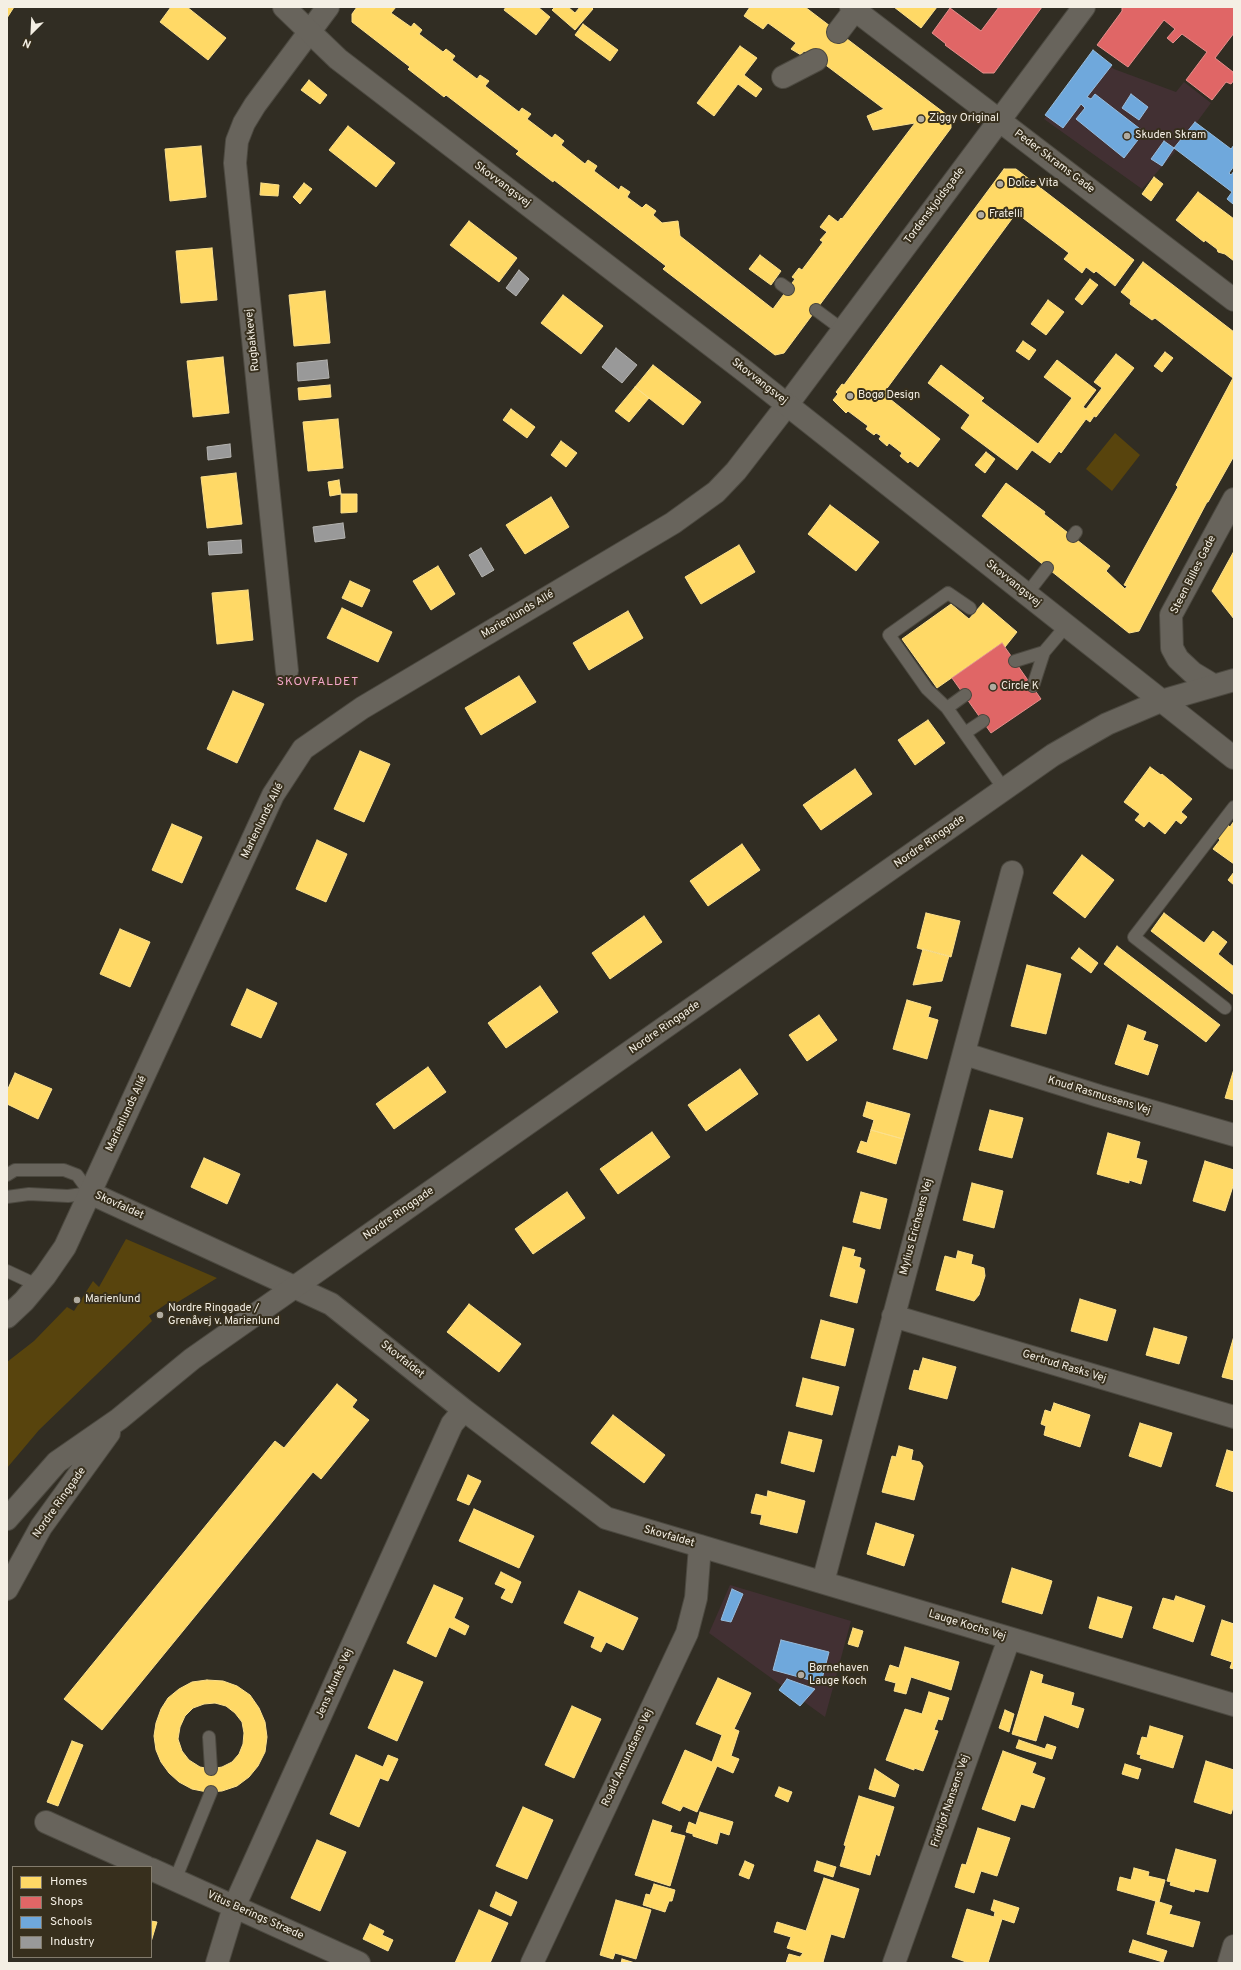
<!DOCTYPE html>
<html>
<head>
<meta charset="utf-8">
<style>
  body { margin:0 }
  #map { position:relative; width:1241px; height:1970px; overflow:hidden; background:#312d23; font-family:Overpass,sans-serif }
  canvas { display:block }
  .frame { position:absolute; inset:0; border:8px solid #f4efe4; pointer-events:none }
  .legend { position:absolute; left:12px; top:1866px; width:140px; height:92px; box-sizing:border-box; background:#372f1d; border:1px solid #837c6d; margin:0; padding:5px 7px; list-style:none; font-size:12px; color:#f4efe4 }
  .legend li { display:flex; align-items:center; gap:8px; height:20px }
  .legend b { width:20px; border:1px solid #837c6d }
  .north { position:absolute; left:12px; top:12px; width:40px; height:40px; -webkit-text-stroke:3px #372f1d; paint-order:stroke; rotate:204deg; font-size:11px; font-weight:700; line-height:16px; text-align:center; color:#f4efe4 }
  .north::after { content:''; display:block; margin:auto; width:14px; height:18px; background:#f4efe4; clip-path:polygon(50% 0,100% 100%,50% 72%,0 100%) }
</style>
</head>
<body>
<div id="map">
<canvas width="1241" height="1970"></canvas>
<div class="frame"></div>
<ul class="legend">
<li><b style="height:11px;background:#ffd966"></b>Homes</li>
<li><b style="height:11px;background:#e06666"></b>Shops</li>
<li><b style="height:11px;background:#6fa8dc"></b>Schools</li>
<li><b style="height:11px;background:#999"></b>Industry</li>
</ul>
<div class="north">N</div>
</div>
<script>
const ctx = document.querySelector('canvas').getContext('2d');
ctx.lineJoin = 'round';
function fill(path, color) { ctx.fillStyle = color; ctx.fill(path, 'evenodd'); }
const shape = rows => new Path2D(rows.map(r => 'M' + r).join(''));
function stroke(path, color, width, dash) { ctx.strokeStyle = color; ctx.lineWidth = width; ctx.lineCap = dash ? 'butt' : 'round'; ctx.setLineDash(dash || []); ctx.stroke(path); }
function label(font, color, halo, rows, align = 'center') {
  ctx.font = font + ' Overpass,sans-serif'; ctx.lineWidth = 4; ctx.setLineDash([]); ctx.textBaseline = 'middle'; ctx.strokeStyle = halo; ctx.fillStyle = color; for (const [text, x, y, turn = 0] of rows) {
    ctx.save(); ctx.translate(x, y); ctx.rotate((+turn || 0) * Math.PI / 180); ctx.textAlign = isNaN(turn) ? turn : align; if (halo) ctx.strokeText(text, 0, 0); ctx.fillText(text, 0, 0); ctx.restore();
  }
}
fill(shape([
  [1093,54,1114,69,1176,92,1184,82,1211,103,1174,153,1142,189,1044,119],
  [730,1585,851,1621,825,1717,709,1633]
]), '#423033');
fill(shape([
  [1115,433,1140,455,1112,491,1086,469],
  [126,1239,217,1278,173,1305,169,1302,149,1316,152,1321,39,1430,7,1468,7,1362,34,1341,67,1307,74,1311,93,1281,99,1287]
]), '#58440d');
const homes = shape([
  [7,7,14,7,7,18,7,7],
  [171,7,187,7,226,38,208,60,160,22,171,7],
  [357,7,396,7,391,13,411,27,414,23,422,30,419,34,443,52,446,49,455,56,452,60,477,79,480,75,489,81,485,86,519,112,522,108,531,114,527,119,552,138,555,134,564,141,561,145,585,164,588,160,597,166,594,171,619,190,621,186,630,192,627,197,642,208,646,204,656,211,653,215,662,223,678,221,680,236,773,309,795,279,792,277,799,268,802,270,823,242,820,240,827,232,820,227,829,215,838,222,841,218,842,219,915,123,873,130,867,116,884,109,823,63,822,64,804,51,801,55,791,49,796,43,768,23,763,29,744,16,750,7,805,7,951,118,951,128,784,353,775,355,663,269,666,266,554,180,553,182,516,154,519,151,446,95,444,97,408,69,410,67,352,22,352,14,357,7],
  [506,7,538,7,550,17,536,35,504,10,506,7],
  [555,7,568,7,575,13,580,7,591,7,593,9,575,30,552,10,555,7],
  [894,7,937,7,921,28,894,7],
  [583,24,618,50,610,61,575,35,583,24],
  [740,46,757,58,744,75,762,89,756,97,738,84,714,116,697,103,740,46],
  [309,80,327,95,320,104,301,90,309,80],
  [348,126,395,163,376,187,329,150,348,126],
  [201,146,206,197,170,201,165,149,201,146],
  [1004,169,1016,169,1134,260,1115,286,1096,271,1094,273,1086,267,1082,273,1064,259,1069,253,1019,215,1014,216,885,391,892,397,890,399,940,439,918,467,910,461,908,463,900,456,902,453,889,443,887,446,879,439,881,436,876,433,874,435,866,429,868,426,848,411,846,413,833,400,838,394,836,392,842,384,844,385,1004,169],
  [1154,177,1163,184,1151,201,1142,194,1154,177],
  [261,183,279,185,278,196,260,195,261,183],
  [304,183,312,189,300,204,293,197,304,183],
  [1198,192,1234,219,1234,261,1225,254,1218,252,1217,249,1205,240,1204,242,1176,220,1198,192],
  [469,221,517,258,499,282,450,245,469,221],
  [212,248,217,300,181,303,176,251,212,248],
  [760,255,781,271,771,285,749,269,760,255],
  [1143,262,1234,332,1234,456,1208,502,1207,502,1139,631,1129,633,982,516,1006,483,1045,512,1044,514,1110,566,1106,571,1125,589,1127,586,1124,585,1178,487,1176,485,1233,378,1155,318,1152,320,1130,304,1131,300,1121,292,1143,262],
  [1090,279,1098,285,1082,305,1075,299,1090,279],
  [325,291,330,343,294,346,289,295,325,291],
  [563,295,603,326,581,354,541,323,563,295],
  [1048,300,1064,312,1046,335,1031,324,1048,300],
  [1023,341,1036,350,1029,360,1016,351,1023,341],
  [1165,352,1173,358,1162,372,1154,366,1165,352],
  [1116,354,1134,368,1096,417,1094,416,1090,422,1086,419,1061,453,1059,451,1050,463,1032,450,1017,470,961,428,970,415,928,383,941,365,984,398,981,401,1038,444,1072,398,1044,377,1057,360,1096,390,1083,407,1086,409,1102,388,1094,382,1116,354],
  [223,357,229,413,193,417,187,361,223,357],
  [653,365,701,402,683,425,635,387,653,365],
  [330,385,331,397,299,400,298,388,330,385],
  [635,387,649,398,629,422,615,411,635,387],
  [511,409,535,427,527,438,503,420,511,409],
  [338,419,343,468,308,471,303,422,338,419],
  [561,441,577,453,566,467,551,455,561,441],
  [986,452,995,459,985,473,975,465,986,452],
  [236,473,242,524,207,528,201,477,236,473],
  [339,480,341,494,330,496,328,482,339,480],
  [341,494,357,494,357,512,341,513,341,494],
  [551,497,569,527,525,554,506,525,551,497],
  [830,505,879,542,856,571,808,534,830,505],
  [739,545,755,572,701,604,685,577,739,545],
  [1234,551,1234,619,1212,591,1234,551],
  [438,566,455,594,431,610,413,581,438,566],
  [350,581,370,590,362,607,342,598,350,581],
  [248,590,253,640,217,644,212,593,248,590],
  [983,603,1017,632,1005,647,1002,643,937,688,902,639,951,604,969,619,983,603],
  [342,608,392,632,378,662,327,638,342,608],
  [628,611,643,638,589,670,573,643,628,611],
  [519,676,536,702,481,735,465,708,519,676],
  [233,691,264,704,237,763,207,749,233,691],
  [928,720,945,743,915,765,898,740,928,720],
  [360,751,390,764,364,822,334,809,360,751],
  [1150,767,1161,775,1162,774,1192,799,1181,812,1187,817,1181,824,1176,820,1165,834,1149,821,1144,827,1135,820,1140,814,1124,802,1150,767],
  [855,769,872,794,821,830,803,805,855,769],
  [1234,821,1234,864,1213,849,1220,840,1216,836,1226,823,1230,827,1234,821],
  [172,824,202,837,182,883,152,870,172,824],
  [317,840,347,854,326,902,296,889,317,840],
  [742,844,760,870,708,906,690,881,742,844],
  [1082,855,1114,880,1085,918,1053,893,1082,855],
  [1234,872,1234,885,1228,880,1234,872],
  [926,913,960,921,951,957,917,948,926,913],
  [1164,913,1204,943,1213,931,1227,942,1218,954,1234,967,1234,995,1151,931,1164,913],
  [644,916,662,942,610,979,592,953,644,916],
  [120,929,150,942,130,987,100,974,120,929],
  [1117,946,1220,1025,1206,1042,1104,964,1117,946],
  [1079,948,1098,963,1091,973,1071,958,1079,948],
  [923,949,949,956,942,981,913,985,923,949],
  [1027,965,1061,974,1046,1034,1011,1026,1027,965],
  [540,986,558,1012,506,1048,488,1023,540,986],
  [247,989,277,1003,261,1038,231,1025,247,989],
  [907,1000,931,1007,928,1017,938,1020,927,1059,893,1049,907,1000],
  [819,1015,837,1040,807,1061,789,1035,819,1015],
  [1128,1025,1146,1032,1143,1040,1158,1045,1148,1075,1115,1064,1128,1025],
  [428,1067,446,1092,394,1129,376,1104,428,1067],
  [740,1069,758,1094,706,1131,688,1105,740,1069],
  [1234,1069,1234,1100,1225,1098,1234,1069],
  [15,1073,52,1089,38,1119,7,1104,7,1091,15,1073],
  [867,1102,910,1114,903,1139,871,1130,874,1120,863,1116,867,1102],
  [990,1110,1023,1118,1012,1158,979,1150,990,1110],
  [871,1130,903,1139,896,1164,857,1152,861,1141,867,1143,871,1130],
  [652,1132,670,1157,618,1194,600,1169,652,1132],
  [1108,1133,1140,1142,1136,1158,1147,1161,1141,1184,1129,1180,1129,1183,1097,1174,1108,1133],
  [204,1158,240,1174,227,1204,191,1187,204,1158],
  [1205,1161,1234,1170,1234,1183,1225,1211,1193,1201,1205,1161],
  [972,1183,1003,1191,994,1228,963,1220,972,1183],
  [567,1192,585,1218,533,1254,515,1229,567,1192],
  [861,1192,887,1199,880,1229,853,1222,861,1192],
  [843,1247,855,1250,853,1256,861,1258,859,1267,865,1270,857,1303,830,1296,843,1247],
  [958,1251,973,1255,971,1264,984,1268,985,1276,979,1295,974,1301,936,1290,945,1256,956,1259,958,1251],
  [1080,1299,1116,1310,1107,1341,1071,1331,1080,1299],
  [469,1304,521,1344,499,1372,447,1332,469,1304],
  [821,1320,854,1329,845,1366,811,1358,821,1320],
  [1154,1328,1187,1337,1179,1364,1146,1355,1154,1328],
  [1234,1336,1234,1380,1222,1377,1234,1336],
  [923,1358,956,1367,947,1399,909,1389,914,1370,919,1371,923,1358],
  [803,1378,839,1387,832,1415,796,1406,803,1378],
  [337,1384,357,1400,352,1407,369,1420,321,1479,313,1472,102,1730,64,1699,275,1441,284,1448,337,1384],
  [1054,1403,1090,1415,1080,1447,1044,1435,1046,1426,1041,1424,1045,1410,1051,1412,1054,1403],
  [613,1415,665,1455,644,1483,591,1443,613,1415],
  [1140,1423,1172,1433,1161,1467,1129,1456,1140,1423],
  [789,1432,822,1440,814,1472,781,1463,789,1432],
  [899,1446,913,1450,911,1460,920,1462,923,1466,914,1500,882,1492,892,1456,896,1457,899,1446],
  [1227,1450,1234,1452,1234,1492,1216,1486,1227,1450],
  [468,1475,481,1481,469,1505,457,1500,468,1475],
  [768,1491,805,1501,797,1533,760,1524,762,1515,751,1513,756,1494,767,1497,768,1491],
  [474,1509,534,1536,519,1568,459,1541,474,1509],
  [876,1523,914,1535,904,1566,867,1554,876,1523],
  [1012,1568,1052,1581,1042,1614,1002,1602,1012,1568],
  [501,1572,521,1582,512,1603,501,1598,506,1589,495,1584,501,1572],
  [434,1585,463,1598,454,1618,469,1626,465,1635,449,1627,436,1657,407,1643,434,1585],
  [579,1591,638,1618,623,1650,606,1642,601,1652,591,1647,595,1637,564,1623,579,1591],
  [1176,1596,1205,1606,1193,1642,1153,1628,1163,1598,1174,1601,1176,1596],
  [1098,1597,1132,1607,1122,1638,1089,1628,1098,1597],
  [1222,1620,1234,1624,1234,1669,1230,1668,1232,1662,1211,1655,1222,1620],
  [853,1628,863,1631,858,1647,848,1644,853,1628],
  [905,1647,959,1662,951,1690,911,1677,906,1694,894,1691,896,1683,885,1680,890,1665,899,1668,905,1647],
  [394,1670,423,1682,397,1741,368,1728,394,1670],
  [1031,1671,1043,1675,1041,1683,1074,1693,1071,1705,1084,1709,1078,1728,1044,1715,1036,1741,1012,1734,1031,1671],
  [718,1678,751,1693,734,1729,739,1731,731,1756,739,1759,733,1773,717,1766,697,1812,683,1806,680,1811,662,1803,685,1750,712,1762,722,1735,696,1724,718,1678],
  [207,1680,223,1681,237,1686,250,1695,259,1708,265,1722,267,1737,265,1752,258,1766,249,1777,237,1786,222,1791,207,1792,192,1789,179,1782,169,1773,161,1762,156,1750,154,1736,156,1723,161,1709,168,1698,179,1689,192,1682,207,1680],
  [215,1703,226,1706,235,1713,242,1722,244,1733,243,1744,239,1754,232,1762,222,1767,211,1769,200,1767,189,1760,182,1751,178,1739,180,1727,185,1716,193,1708,204,1704,215,1703],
  [929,1692,949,1698,942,1720,938,1719,934,1730,938,1731,923,1771,914,1768,914,1770,886,1760,905,1709,922,1714,929,1692],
  [572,1706,601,1719,574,1778,545,1765,572,1706],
  [1005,1710,1014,1714,1009,1732,999,1728,1005,1710],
  [1150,1726,1183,1736,1173,1768,1140,1758,1141,1755,1137,1754,1142,1737,1147,1738,1150,1726],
  [1019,1740,1045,1749,1047,1744,1056,1747,1052,1759,1016,1748,1019,1740],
  [72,1741,83,1745,58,1806,47,1802,72,1741],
  [1003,1751,1036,1763,1032,1773,1045,1778,1034,1808,1021,1804,1015,1821,982,1809,1003,1751],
  [356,1755,383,1767,388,1755,398,1759,388,1781,380,1778,359,1827,330,1814,356,1755],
  [1206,1761,1234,1770,1234,1804,1231,1814,1194,1802,1206,1761],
  [1125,1764,1141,1769,1138,1779,1122,1774,1125,1764],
  [875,1769,899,1785,895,1797,869,1789,875,1769],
  [779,1787,792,1792,788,1802,775,1796,779,1787],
  [859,1796,894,1807,879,1856,876,1854,870,1875,840,1866,846,1846,844,1845,859,1796],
  [523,1807,553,1820,527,1879,496,1866,523,1807],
  [700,1812,733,1822,729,1835,720,1832,717,1844,693,1836,693,1834,686,1832,689,1822,696,1825,700,1812],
  [653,1820,672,1826,670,1832,685,1836,670,1886,635,1875,653,1820],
  [978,1828,1010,1838,997,1876,981,1871,974,1893,955,1887,962,1864,966,1865,978,1828],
  [317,1840,346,1852,320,1911,291,1898,317,1840],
  [1176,1849,1216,1860,1208,1892,1195,1889,1194,1892,1170,1885,1171,1882,1167,1881,1176,1849],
  [745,1861,754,1865,749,1879,739,1875,745,1861],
  [817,1861,836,1867,833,1877,814,1871,817,1861],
  [1134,1868,1149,1872,1148,1876,1165,1880,1159,1902,1117,1890,1120,1877,1131,1880,1134,1868],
  [824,1878,859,1889,844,1938,831,1934,823,1962,826,1963,786,1963,789,1954,800,1957,803,1953,787,1948,791,1937,774,1932,777,1922,806,1931,824,1878],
  [654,1884,675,1890,672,1901,669,1901,665,1912,643,1905,646,1894,650,1895,654,1884],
  [496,1892,517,1902,511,1916,490,1906,496,1892],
  [616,1900,651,1910,636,1959,615,1953,613,1959,600,1955,616,1900],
  [994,1900,1019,1908,1014,1923,1002,1919,988,1963,969,1963,952,1957,967,1909,994,1917,995,1912,991,1910,994,1900],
  [1156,1901,1172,1906,1169,1914,1200,1922,1193,1947,1147,1934,1156,1901],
  [479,1910,508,1923,490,1963,455,1963,479,1910],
  [151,1921,157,1922,151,1942,151,1921],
  [370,1924,384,1931,382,1935,393,1940,388,1951,363,1939,370,1924],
  [1133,1940,1167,1951,1163,1962,1129,1952,1133,1940],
  [622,1959,635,1963,621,1963,622,1959]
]);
fill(homes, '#ffd966');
stroke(homes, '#fce08c', 1);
const shops = shape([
  [999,7,1042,7,994,73,983,73,945,45,946,44,932,33,950,8,981,31,999,7],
  [1122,7,1234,7,1234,33,1215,58,1233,72,1234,80,1231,84,1226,82,1212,100,1186,80,1207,52,1182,34,1173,43,1167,38,1175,29,1164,20,1128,67,1097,45,1122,11,1122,7],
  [1002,643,1041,699,991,733,952,678,1002,643]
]);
fill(shops, '#e06666');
stroke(shops, '#e68f8c', 1);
const schools = shape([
  [1093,50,1112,65,1087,97,1091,99,1095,94,1144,132,1124,158,1076,119,1085,108,1081,104,1063,128,1045,115,1093,50],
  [1131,94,1148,107,1139,120,1122,108,1131,94],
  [1195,122,1231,149,1234,145,1234,166,1229,173,1231,175,1234,171,1233,204,1227,199,1232,192,1174,148,1195,122],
  [1164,141,1174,148,1162,166,1151,159,1164,141],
  [732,1589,743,1594,731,1622,721,1620,732,1589],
  [781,1640,829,1652,821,1683,773,1670,781,1640],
  [787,1679,815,1689,800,1706,779,1690,787,1679]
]);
fill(schools, '#6fa8dc');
stroke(schools, '#97bdde', 1);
const industry = shape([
  [519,270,529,279,516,296,506,288,519,270],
  [616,348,637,365,622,383,602,367,616,348],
  [327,360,329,378,298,381,297,363,327,360],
  [230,444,231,457,208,460,207,447,230,444],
  [343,523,345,538,315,542,313,527,343,523],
  [241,540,242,553,209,555,208,542,241,540],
  [481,548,494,570,482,577,469,555,481,548]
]);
fill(industry, '#999');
stroke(industry, '#b4b3b0', 1);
const service = shape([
  [781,284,788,289],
  [816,310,843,330],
  [1073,536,1076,532],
  [1026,595,1047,568],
  [970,608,948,593,889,635,927,689,947,708,1004,789],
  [1015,661,1044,652,1066,626],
  [1033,686,1044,652],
  [947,708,965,695],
  [965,733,983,721],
  [1225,1008,1134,937,1234,807],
  [7,1175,15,1170,64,1170,77,1175,90,1193,68,1196,29,1194,7,1197],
  [7,1271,37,1285],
  [209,1737,211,1769],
  [175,1880,211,1792]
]);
const minor = shape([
  [851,7,1234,300],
  [838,32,857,7],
  [783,77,816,60],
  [287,671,235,163,237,141,244,123,255,105,328,7],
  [1213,685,1193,673,1178,659,1172,648,1171,615,1234,499],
  [965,1054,1099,1096,1234,1135],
  [90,1193,331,1304,464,1410,606,1518,1234,1705],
  [893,1316,1234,1417],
  [7,1317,24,1301,45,1276,65,1247,273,795,303,749,362,708,673,523,716,492,736,471,787,405,1084,7],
  [823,1582,1012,872],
  [46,1822,146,1867],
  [151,1869,359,1963],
  [217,1963,234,1907,452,1424,464,1410],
  [532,1963,687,1633,696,1598,700,1546],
  [894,1963,1009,1639],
  [1229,1963,1234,1946]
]);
const tertiary = shape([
  [284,7,338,59,747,373,1234,758],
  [7,1519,57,1462,119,1419,192,1359,1053,755,1107,724,1161,701,1234,680],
  [7,1589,41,1527,109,1433]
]);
stroke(service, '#4c4940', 14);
stroke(minor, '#4c4940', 24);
stroke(tertiary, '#4c4940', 24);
stroke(service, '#68645c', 12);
stroke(minor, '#68645c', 22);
stroke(tertiary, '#68645c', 22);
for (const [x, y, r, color] of [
  [921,119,4,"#b0aba0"],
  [1127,136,4,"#b0aba0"],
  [1000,184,4,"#b0aba0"],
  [981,215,4,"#b0aba0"],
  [850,396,4,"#b0aba0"],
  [993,687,4,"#b0aba0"],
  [77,1300,4,"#b0aba0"],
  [160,1315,4,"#b0aba0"],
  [801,1675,4,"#b0aba0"]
]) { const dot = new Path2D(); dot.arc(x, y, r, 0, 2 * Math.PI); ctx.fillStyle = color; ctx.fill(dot); stroke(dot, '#372f1d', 1.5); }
label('11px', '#f4efe4', '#372f1d', [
  ["Ziggy Original",929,119],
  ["Skuden Skram",1135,136],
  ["Dolce Vita",1008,184],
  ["Fratelli",989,215],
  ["Bogø Design",858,396],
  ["Circle K",1001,687],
  ["Marienlund",85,1300],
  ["Nordre Ringgade /",168,1309],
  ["Grenåvej v. Marienlund",168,1322],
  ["Børnehaven",809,1669],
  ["Lauge Koch",809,1682]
], 'left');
label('11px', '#f4efe4', '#372f1d', [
  ["Peder Skrams Gade",1054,162,37],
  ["Skovvangsvej",502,185,37],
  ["Tordenskjoldsgade",935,206,-53],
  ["Rugbakkevej",253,340,-96],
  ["Skovvangsvej",759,382,38],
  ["Steen Billes Gade",1194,575,-63],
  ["Skovvangsvej",1013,584,39],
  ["Marienlunds Allé",518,615,-31],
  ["Marienlunds Allé",263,821,-64],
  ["Nordre Ringgade",930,842,-35],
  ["Nordre Ringgade",665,1028,-35],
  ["Knud Rasmussens Vej",1099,1096,17],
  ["Marienlunds Allé",127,1114,-65],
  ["Skovfaldet",119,1206,24],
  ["Nordre Ringgade",399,1214,-35],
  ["Mylius Erichsens Vej",917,1227,-75],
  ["Skovfaldet",402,1360,39],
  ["Gertrud Rasks Vej",1064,1367,17],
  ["Nordre Ringgade",60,1503,-55],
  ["Skovfaldet",669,1537,16],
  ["Lauge Kochs Vej",967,1626,17],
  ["Jens Munks Vej",335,1684,-66],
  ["Roald Amundsens Vej",628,1758,-65],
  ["Fridtjof Nansens Vej",951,1801,-71],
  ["Vitus Berings Stræde",255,1916,24]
]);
ctx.letterSpacing = '1px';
label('12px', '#f3a6c9', '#372f1d', [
  ["SKOVFALDET",318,683]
]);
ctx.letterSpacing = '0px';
</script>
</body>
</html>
